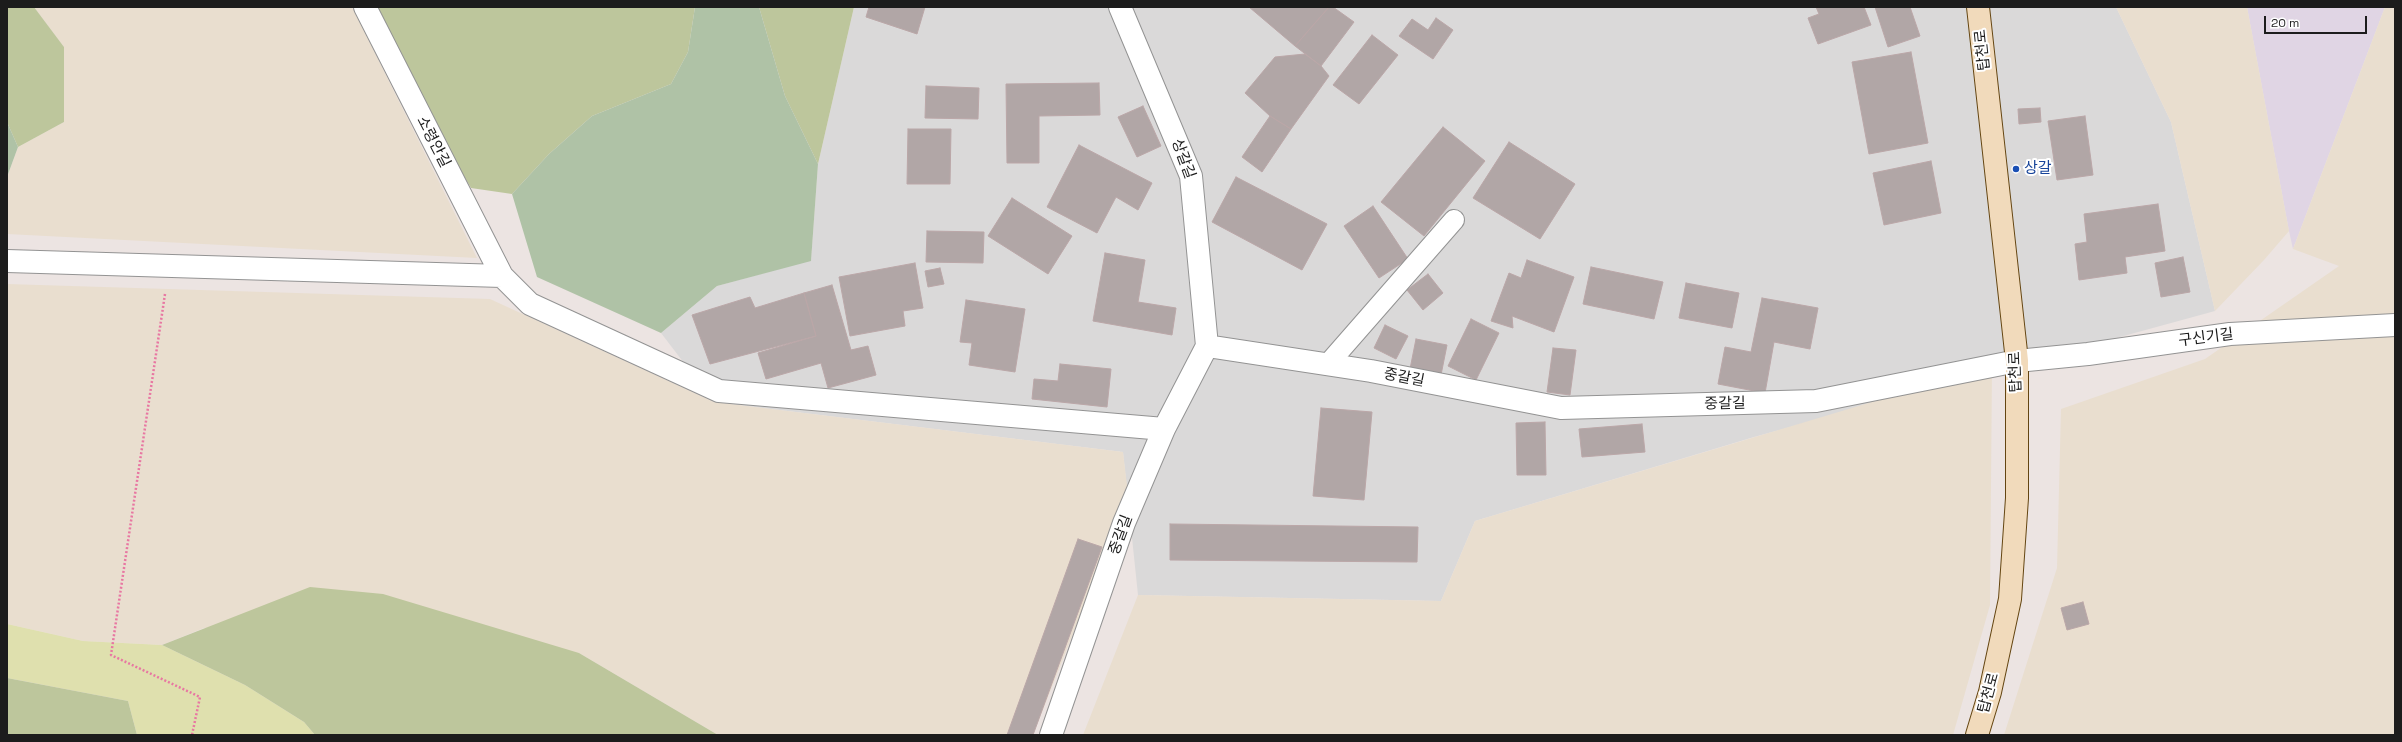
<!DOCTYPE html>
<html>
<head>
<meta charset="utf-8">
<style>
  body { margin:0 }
  #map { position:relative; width:2402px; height:742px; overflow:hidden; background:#ece4e2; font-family:"Space Grotesk",sans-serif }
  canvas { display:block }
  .frame { position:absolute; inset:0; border:8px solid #1c1c1c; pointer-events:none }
  .scale { position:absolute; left:2264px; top:16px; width:103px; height:18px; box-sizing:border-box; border:2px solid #1c1c1c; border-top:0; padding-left:5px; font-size:12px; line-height:14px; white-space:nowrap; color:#1c1c1c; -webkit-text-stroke:3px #fff; paint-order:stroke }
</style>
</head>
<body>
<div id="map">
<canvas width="2402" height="742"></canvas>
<div class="frame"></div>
<div class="scale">20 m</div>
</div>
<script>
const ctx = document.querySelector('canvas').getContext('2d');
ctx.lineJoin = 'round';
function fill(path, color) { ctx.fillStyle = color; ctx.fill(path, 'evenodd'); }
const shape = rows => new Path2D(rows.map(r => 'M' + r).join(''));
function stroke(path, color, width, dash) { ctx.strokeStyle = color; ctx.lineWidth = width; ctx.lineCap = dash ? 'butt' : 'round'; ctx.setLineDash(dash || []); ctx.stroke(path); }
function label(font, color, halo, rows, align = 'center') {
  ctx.font = font + ' "Space Grotesk","Noto Sans KR",sans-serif'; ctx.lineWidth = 4; ctx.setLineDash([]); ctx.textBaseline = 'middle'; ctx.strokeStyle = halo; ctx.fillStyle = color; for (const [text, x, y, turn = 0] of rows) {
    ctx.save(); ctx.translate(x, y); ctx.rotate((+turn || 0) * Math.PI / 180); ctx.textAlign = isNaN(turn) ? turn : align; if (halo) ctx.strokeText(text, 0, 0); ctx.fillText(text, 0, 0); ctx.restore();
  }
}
fill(shape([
  [854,7,2116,7,2171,122,2215,311,1754,437,1475,521,1441,601,1138,595,1123,452,714,402,661,333,717,286,811,260,818,164]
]), '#dad9d9');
fill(shape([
  [2247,7,2385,7,2293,249,2289,231]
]), '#e0d5e4');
fill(shape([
  [34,7,352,7,477,258,7,234,7,177,18,147,64,122,64,47],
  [2116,7,2247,7,2289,231,2264,260,2215,311,2171,122],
  [2385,7,2395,7,2395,735,2004,735,2057,568,2061,409,2205,359,2339,266,2293,249],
  [7,284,490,299,714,402,1123,452,1128,494,1033,735,718,735,579,653,204,628,162,645,83,641,7,624],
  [1992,366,1990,605,1953,735,1083,735,1138,595,1441,601,1475,521]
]), '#e9decf');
fill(shape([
  [7,624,83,641,162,645,245,685,304,722,315,735,137,735,128,701,7,678]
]), '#dfe0ae');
fill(shape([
  [7,7,34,7,64,47,64,122,18,147,7,122],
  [364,7,695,7,688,52,671,84,592,116,549,154,512,194,471,188],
  [759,7,854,7,818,164,785,96],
  [310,587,383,594,579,653,718,735,315,735,304,722,245,685,162,645],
  [7,678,128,701,137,735,7,735]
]), '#bdc69c');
fill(shape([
  [695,7,759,7,785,96,818,164,811,261,717,286,661,333,537,277,512,194,549,154,592,116,671,84,688,52],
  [7,122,18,147,7,177]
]), '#afc2a6');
const building = shape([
  [869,7,925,7,917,34,866,17,869,7],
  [1249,7,1329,7,1295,46,1249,7],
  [1329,7,1333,7,1354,22,1321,66,1295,46,1329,7],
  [1816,7,1864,7,1871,25,1818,44,1808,18,1819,14,1816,7],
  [1875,7,1910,7,1920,36,1888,47,1875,7],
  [1436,18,1453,30,1433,59,1399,36,1412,19,1428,30,1436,18],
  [1372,35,1398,55,1359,104,1333,85,1372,35],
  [1911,52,1928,143,1869,154,1852,62,1911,52],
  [1305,54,1321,66,1329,76,1291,129,1270,116,1245,93,1275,57,1305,54],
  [1099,83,1100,115,1039,116,1039,163,1007,163,1006,84,1099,83],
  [926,86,979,88,978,119,925,118,926,86],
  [1143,106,1161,146,1137,157,1118,117,1143,106],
  [2040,108,2041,122,2019,124,2018,109,2040,108],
  [1270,116,1291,129,1262,172,1242,157,1270,116],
  [2085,116,2093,175,2057,180,2048,121,2085,116],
  [1443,127,1485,161,1424,236,1381,202,1443,127],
  [908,129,951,129,950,184,907,184,908,129],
  [1509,142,1575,184,1540,239,1473,198,1509,142],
  [1079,145,1152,183,1138,210,1116,197,1097,233,1047,207,1079,145],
  [1931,161,1941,213,1884,225,1873,173,1931,161],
  [1236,177,1327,224,1302,270,1212,222,1236,177],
  [1012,198,1072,236,1048,274,988,236,1012,198],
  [2158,204,2165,251,2125,257,2127,273,2079,280,2075,244,2087,242,2084,214,2158,204],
  [1373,206,1408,259,1379,278,1344,226,1373,206],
  [927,231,984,232,983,263,926,262,927,231],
  [1105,253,1145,260,1138,302,1176,308,1172,335,1093,321,1105,253],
  [2183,257,2190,292,2161,297,2155,263,2183,257],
  [1527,260,1574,277,1554,332,1512,316,1513,328,1491,321,1509,273,1521,278,1527,260],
  [915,263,923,308,903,311,905,326,850,336,839,277,915,263],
  [1591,267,1663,282,1654,319,1583,304,1591,267],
  [940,268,944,284,928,287,925,271,940,268],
  [1428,274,1443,293,1423,310,1407,290,1428,274],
  [1686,283,1739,293,1732,328,1679,318,1686,283],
  [832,285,851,350,868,346,876,375,828,388,821,363,766,379,758,353,816,336,804,293,832,285],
  [804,293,816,336,710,364,692,315,750,297,755,308,804,293],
  [1762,298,1818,308,1810,349,1774,342,1765,393,1718,384,1725,347,1751,352,1762,298],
  [966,300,1025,309,1015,372,969,365,972,343,960,342,966,300],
  [1471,319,1499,333,1476,380,1448,366,1471,319],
  [1385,325,1408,336,1396,359,1374,348,1385,325],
  [1416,339,1447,345,1441,375,1410,369,1416,339],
  [1553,348,1576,350,1570,395,1547,392,1553,348],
  [1060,364,1111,369,1107,407,1032,399,1034,379,1058,381,1060,364],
  [1321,408,1372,412,1364,500,1313,496,1321,408],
  [1545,422,1546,475,1517,475,1516,423,1545,422],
  [1642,424,1645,452,1582,457,1579,429,1642,424],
  [1170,524,1418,527,1417,562,1170,560,1170,524],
  [1078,539,1102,547,1033,735,1007,735,1078,539],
  [2083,602,2089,624,2067,630,2061,608,2083,602]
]);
fill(building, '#b1a6a6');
stroke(building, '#bba7a8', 1);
const service = shape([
  [1328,364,1454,220]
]);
const minor = shape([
  [365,7,502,276],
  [1120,7,1191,176,1207,346],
  [7,261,502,276,530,304,719,391,1164,429],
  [1051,735,1124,523,1164,429,1207,346,1371,371,1561,408,1816,401,2017,361]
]);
const tertiary = shape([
  [2017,361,2088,354,2230,334,2395,325]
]);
const secondary = shape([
  [1977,735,1990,692,2010,599,2017,498,2017,361,1978,7]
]);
stroke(service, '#939393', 22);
stroke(minor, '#939393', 24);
stroke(tertiary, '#939393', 24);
stroke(secondary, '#644511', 24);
stroke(shape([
  [165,294,111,655,200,697,192,735]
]), '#e877a2', 2.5, [2, 2]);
stroke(service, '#fff', 20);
stroke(minor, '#fff', 22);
stroke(tertiary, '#fff', 22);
stroke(secondary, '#f1dabb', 22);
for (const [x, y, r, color] of [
  [2016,169,4,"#1a4fb4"]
]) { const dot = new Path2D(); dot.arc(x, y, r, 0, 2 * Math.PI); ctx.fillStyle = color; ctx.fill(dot); stroke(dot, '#fff', 1.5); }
label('15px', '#1c1c1c', '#fff', [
  ["탑천로",1983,50,-96],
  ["소령안길",433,142,63],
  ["상갈길",1183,159,70],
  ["구신기길",2206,338,-7],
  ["탑천로",2016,372,-92],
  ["중갈길",1404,378,11],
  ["중갈길",1725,404,-1],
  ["중갈길",1121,535,-70],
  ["탑천로",1989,693,-75]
]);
label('15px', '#164399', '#fff', [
  ["상갈",2024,169]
], 'left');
</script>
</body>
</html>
